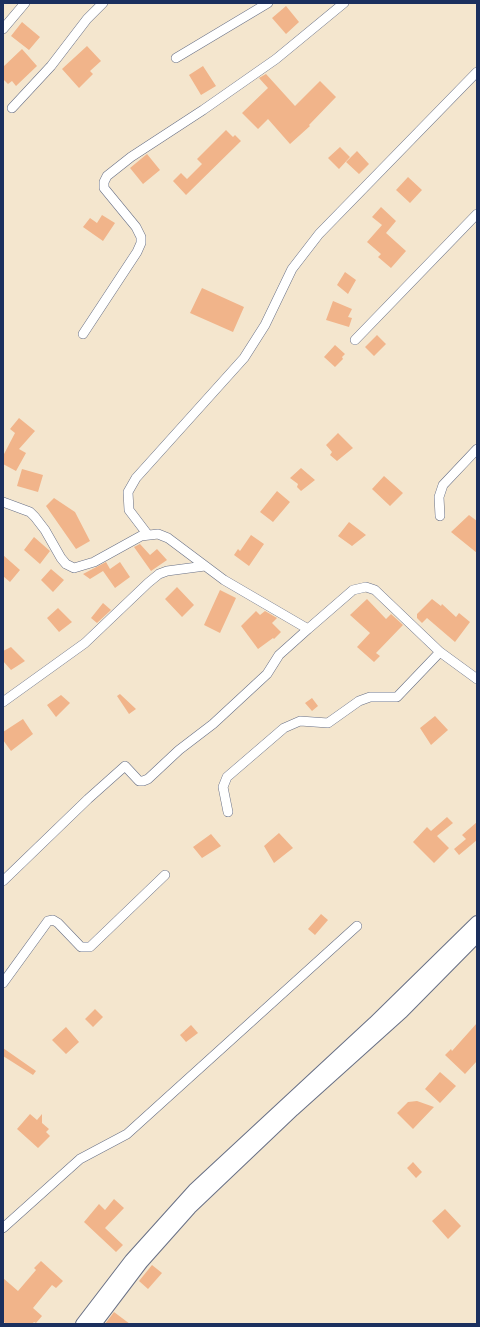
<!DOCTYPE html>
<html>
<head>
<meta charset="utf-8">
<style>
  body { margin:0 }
  #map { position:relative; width:480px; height:1327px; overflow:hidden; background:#f4e6ce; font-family:"IM FELL English",serif }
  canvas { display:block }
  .frame { position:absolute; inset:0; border:4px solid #1b2f5e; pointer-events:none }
</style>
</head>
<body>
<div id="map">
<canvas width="480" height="1327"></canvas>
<div class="frame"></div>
</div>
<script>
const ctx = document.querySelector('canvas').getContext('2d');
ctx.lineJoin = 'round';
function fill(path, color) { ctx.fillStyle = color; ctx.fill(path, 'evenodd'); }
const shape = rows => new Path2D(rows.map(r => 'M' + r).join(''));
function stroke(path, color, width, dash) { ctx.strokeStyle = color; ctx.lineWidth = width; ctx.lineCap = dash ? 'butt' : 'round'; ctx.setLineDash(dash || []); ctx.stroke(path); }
fill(shape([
  [286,6,299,22,286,34,272,18],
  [22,22,40,37,29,50,11,36],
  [87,46,101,61,90,71,93,74,79,88,62,69],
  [22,49,37,66,16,86,12,81,8,84,3,79,3,67],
  [203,66,216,86,201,95,189,75],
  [266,74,295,106,320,81,336,97,309,125,310,126,290,144,268,119,258,129,242,113,268,88,259,78],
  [226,130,233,137,235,135,241,141,186,195,173,181,181,173,187,179,202,164,197,159],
  [340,147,350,157,339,169,328,158],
  [357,151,369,164,359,174,346,162],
  [147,154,160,170,143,184,130,168],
  [408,177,422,190,410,203,396,190],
  [381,207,396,221,386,233,406,251,391,268,378,257,381,254,367,242,382,225,372,217],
  [102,215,115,223,103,241,83,227,90,218,97,223],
  [345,272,356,280,348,294,337,285],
  [202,288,244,307,233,332,190,313],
  [333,301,352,309,348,317,352,318,349,327,326,320],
  [377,335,386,344,374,356,365,347],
  [335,345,345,354,342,357,343,359,335,367,324,357],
  [19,418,35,431,19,449,26,453,16,471,3,464,3,456,15,433,10,429],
  [338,433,353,448,337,461,330,455,332,452,326,445],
  [301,468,315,480,301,491,297,487,298,484,290,478],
  [22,469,43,475,38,492,17,486],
  [384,476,403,493,390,506,372,489],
  [277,491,290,502,273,522,260,512],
  [54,498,75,512,90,541,76,549,46,506],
  [469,515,477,521,477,553,451,532],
  [349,522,366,535,352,546,338,536],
  [251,535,264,544,249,566,234,555,238,549,240,551],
  [34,537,50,551,40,564,24,550],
  [140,544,150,555,157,549,167,560,151,571,134,547],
  [3,555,20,570,10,582,3,576],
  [106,562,110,569,120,562,130,577,115,588,103,571,90,579,83,574],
  [51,569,64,580,53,592,41,580],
  [177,587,194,605,182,617,165,599],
  [220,590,236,598,220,633,204,625],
  [367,599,386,619,391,614,403,625,376,653,380,656,374,662,357,647,370,633,350,615],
  [432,599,441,606,442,604,456,617,459,613,470,622,455,642,427,618,422,623,417,618,417,614],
  [103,603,111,610,97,623,91,618],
  [58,608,72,622,59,632,47,618],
  [256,611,260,615,265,611,277,618,272,623,281,632,274,639,273,638,258,649,241,626],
  [11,647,25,661,11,670,3,661,3,651],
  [120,694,136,709,129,714,117,696],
  [61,695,70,703,56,717,47,705],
  [312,698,318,706,312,711,305,703],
  [435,716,448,730,431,745,420,728],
  [23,719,33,734,11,751,3,740,3,732],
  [447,817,453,823,437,836,449,848,434,863,413,842,427,827,431,831],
  [477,822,477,840,459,855,454,849,466,839,462,835],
  [279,833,293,848,274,863,264,846],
  [211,834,221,846,202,858,193,847],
  [321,914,328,920,315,935,308,929],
  [95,1009,103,1017,93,1027,85,1019],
  [477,1023,477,1061,465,1074,445,1055,451,1049,452,1051],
  [191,1025,198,1033,186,1042,180,1035],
  [66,1027,79,1042,66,1054,52,1040],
  [3,1048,36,1071,33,1075,3,1056],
  [440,1072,456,1086,440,1103,425,1089],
  [417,1101,434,1107,413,1129,397,1113,408,1102],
  [30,1114,37,1120,42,1114,42,1123,49,1129,46,1132,50,1136,38,1148,17,1129],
  [413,1162,422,1172,416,1178,407,1168],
  [114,1199,124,1208,105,1228,123,1245,116,1252,84,1222,99,1204,105,1210],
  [445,1209,461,1226,448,1239,432,1221],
  [41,1261,63,1281,56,1288,52,1285,33,1308,42,1316,36,1323,34,1322,32,1324,6,1324,3,1321,3,1278,18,1291,36,1270,34,1268],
  [152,1265,162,1273,148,1289,139,1281],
  [114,1312,130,1324,105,1324]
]), '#f1b48a');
const street = shape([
  [3,29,25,3],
  [176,58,268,3],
  [12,108,51,66,87,19,103,3],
  [83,334,137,252,141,243,141,237,136,227,104,188,104,182,107,176,131,157,203,110,276,59,344,3],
  [355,340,477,214],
  [3,502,30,512,35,517,45,530,61,558,66,564,74,568,94,562,141,536,158,534,168,538,224,580,308,629,353,590,366,587,375,590,440,652,477,679],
  [440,516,439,497,443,485,477,449],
  [148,535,129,510,128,492,136,478,244,358,265,325,292,269,319,234,477,72],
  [3,702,85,643,148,583,159,574,167,571,205,566],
  [228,812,223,787,227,777,284,728,300,721,328,723,359,701,370,697,397,697,440,652],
  [3,881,88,799,125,766,139,781,143,781,148,779,179,750,213,724,267,674,279,655,308,629],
  [3,983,48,921,53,920,58,923,81,947,90,947,165,875],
  [3,1228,80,1159,127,1134,357,926]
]);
const secondary = shape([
  [82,1324,131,1260,194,1190,374,1023,477,922],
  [95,1324,142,1262,190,1208,293,1110,402,1012,477,936]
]);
stroke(street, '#676f85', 10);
stroke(secondary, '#676f85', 14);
stroke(street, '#fff', 9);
stroke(secondary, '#fff', 12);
</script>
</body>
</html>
